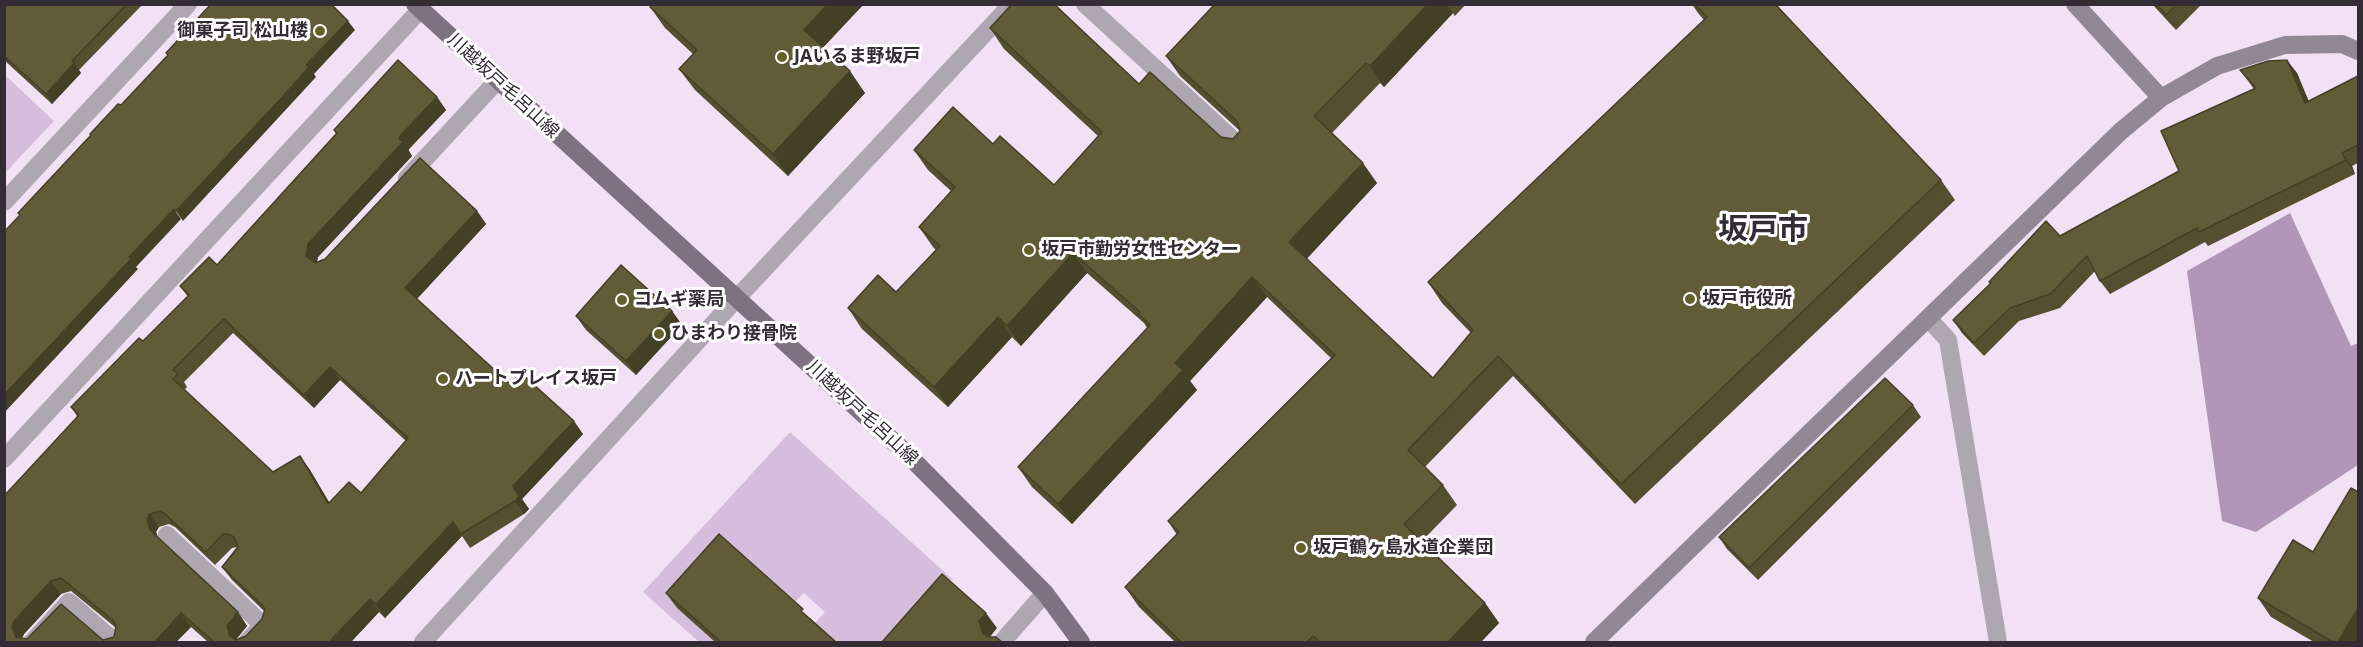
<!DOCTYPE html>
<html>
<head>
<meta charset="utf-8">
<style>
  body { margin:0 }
  #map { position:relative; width:2363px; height:647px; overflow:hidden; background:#f2e0f5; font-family:"Open Sans",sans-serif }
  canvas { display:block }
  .frame { position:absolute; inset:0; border:6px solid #332c35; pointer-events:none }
</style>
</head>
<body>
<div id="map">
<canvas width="2363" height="647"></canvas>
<div class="frame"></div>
</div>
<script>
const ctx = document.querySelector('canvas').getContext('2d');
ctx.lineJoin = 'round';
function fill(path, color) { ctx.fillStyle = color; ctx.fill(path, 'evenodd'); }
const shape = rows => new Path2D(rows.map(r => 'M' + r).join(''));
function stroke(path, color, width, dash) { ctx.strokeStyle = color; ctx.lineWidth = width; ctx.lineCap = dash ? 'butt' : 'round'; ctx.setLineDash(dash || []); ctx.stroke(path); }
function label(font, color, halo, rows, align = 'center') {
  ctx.font = font + ' "Open Sans","Noto Sans JP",sans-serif'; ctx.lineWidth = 6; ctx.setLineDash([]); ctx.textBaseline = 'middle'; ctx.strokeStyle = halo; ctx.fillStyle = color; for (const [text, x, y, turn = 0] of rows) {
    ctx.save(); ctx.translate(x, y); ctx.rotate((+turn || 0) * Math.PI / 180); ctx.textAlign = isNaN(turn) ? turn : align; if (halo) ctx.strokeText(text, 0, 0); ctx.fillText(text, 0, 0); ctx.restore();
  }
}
fill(shape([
  [5,75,54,121,5,173,4,173],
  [790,432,952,579,894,642,830,642,812,626,825,612,804,593,792,605,677,608,715,642,699,642,643,592]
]), '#d7bddd');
fill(shape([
  [2290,213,2351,346,2358,343,2358,465,2256,532,2222,521,2187,271]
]), '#b196b7');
stroke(shape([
  [1085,4,1243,149],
  [407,178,497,81],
  [4,202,188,4],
  [1928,318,1948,340,1998,642],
  [4,459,420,10],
  [167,535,263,625,247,642],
  [32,642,69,602,115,642],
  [423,642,736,299,1012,4],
  [1002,642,1045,593]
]), '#aea6b0', 18);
stroke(shape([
  [2075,4,2161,98],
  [1594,642,2121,131,2161,98,2217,66,2285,45,2342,44,2358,51]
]), '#928795', 18);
stroke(shape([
  [415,4,906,453,1045,593,1081,642]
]), '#7e7181', 18);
fill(shape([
  [4,4,143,4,79,70,81,73,52,104,4,60],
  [1215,4,1466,4,1455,16,1453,13,1384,87,1380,83,1332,133,1377,183,1306,259,1433,378,1471,333,1442,303,1428,282,1704,20,1698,13,1692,4,1775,4,1941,180,1955,200,1635,504,1513,376,1425,467,1443,485,1457,505,1422,541,1485,603,1499,623,1481,642,1175,642,1139,607,1125,587,1177,535,1168,521,1331,358,1267,297,1190,381,1197,390,1072,524,1032,487,1018,467,1147,328,1144,323,1087,273,1021,346,1012,337,948,407,862,329,848,308,896,292,936,250,933,247,919,227,951,191,928,170,914,150,993,144,1054,185,1098,136,1004,49,990,28,1139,84,1221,137,1233,139,1240,131,1180,76,1166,56],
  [2152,4,2202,4,2176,30],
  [862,6,823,47,865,93,788,176,695,90,679,69,693,54,665,28,650,7],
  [2240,70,2297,73,2308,101,2358,76,2358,163,2352,166,2355,174,2208,246,2205,242,2110,294,2100,281,2095,271,2060,308,2019,321,1984,356,1962,333,1953,320,1991,284,2060,236,2179,171,2254,89],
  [437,97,446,110,409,149,409,151,412,156,318,257,317,262,477,211,486,224,417,299,510,384,583,434,522,499,529,509,524,514,470,548,462,536,385,618,379,612,351,642,208,642,191,627,176,642,4,642,77,416,71,407,143,341,188,297,180,286,217,265,336,134,334,130],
  [233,333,314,408,340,380,406,441,361,493,329,503,310,470,300,456,273,472,184,390,187,387,184,382],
  [169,524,175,527,215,565,232,548,237,547,222,567,232,580,264,611,262,619,246,636,236,640,247,626,238,612,158,537,156,532,159,527],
  [71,591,116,628,114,637,103,640,27,639,22,638,24,634,61,594],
  [672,311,682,325,636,375,586,330,576,316],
  [1913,405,1921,417,1758,580,1727,549,1719,537],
  [666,593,810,618,836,642,715,642,677,608],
  [2258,598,2358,642,2314,642,2271,617]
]), '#534f2f');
fill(shape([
  [828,4,861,4,862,6,819,52,804,30],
  [1428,4,1446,4,1453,13,1384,87,1370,66],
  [348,21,355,30,314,74,316,77,183,221,176,211,306,65],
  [2287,60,2297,73,2315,116,2305,103],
  [74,63,81,73,52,104,46,94],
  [850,71,865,93,788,176,773,154],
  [437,97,446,110,409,149,409,151,412,156,318,257,315,269,306,256,308,244,399,139,400,136],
  [2342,153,2352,166,2355,174,2346,160],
  [1363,163,1377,183,1303,263,1289,242],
  [174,209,181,219,136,267,138,269,4,413,4,395,129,257],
  [477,211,486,224,414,302,405,288],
  [1073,253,1087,273,1021,346,1007,326],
  [1252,277,1267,297,1190,381,1197,390,1072,524,1058,504,1175,363],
  [672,311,682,325,636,375,626,361],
  [998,317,1012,337,948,407,934,387],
  [330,367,340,380,314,408,304,395],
  [574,421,583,434,522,499,529,509,524,514,515,501,513,486],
  [300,456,310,470,338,517,328,504],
  [150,514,159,527,156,532,159,543,150,530,147,519],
  [453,522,462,536,385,618,376,604],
  [51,581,61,594,24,634,21,640,16,637,12,627,14,621],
  [370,599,379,612,351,642,329,642],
  [1485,603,1499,623,1481,642,1448,642],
  [2358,608,2358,642,2338,642],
  [238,612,247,626,236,639,237,642,230,636,227,626],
  [181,613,191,627,176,642,155,642],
  [986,613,997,628,990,637,992,642,983,634,979,621]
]), '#444026');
const building = shape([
  [4,4,127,4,72,61,74,63,46,94,4,56,4,4],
  [211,4,331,4,348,21,306,65,309,67,285,94,176,211,174,209,129,257,131,259,4,395,4,232,20,215,18,213,91,135,90,134,118,104,121,105,168,55,166,53,211,4],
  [652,4,828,4,804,30,850,71,773,154,679,69,697,50,650,7,652,4],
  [1012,4,1054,4,1139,84,1150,72,1221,137,1233,139,1240,131,1237,121,1166,56,1215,4,1428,4,1370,66,1366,63,1314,116,1363,163,1289,242,1433,378,1473,330,1428,282,1707,17,1695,4,1775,4,1941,180,1621,484,1498,356,1408,450,1443,485,1404,524,1485,603,1448,642,1320,642,1313,636,1307,642,1181,642,1125,587,1179,532,1168,521,1335,355,1252,277,1175,363,1183,370,1058,504,1018,467,1150,325,1138,314,1140,312,1073,253,1007,326,998,317,934,387,848,308,878,275,896,292,940,246,919,227,955,187,914,150,953,107,993,144,1000,136,1054,185,1102,132,990,28,1012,4],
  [2156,4,2177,4,2166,15,2156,4],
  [398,60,437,97,400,136,399,139,403,142,308,244,306,256,315,263,325,259,420,158,477,211,405,288,510,384,521,373,574,421,513,486,519,496,515,501,461,534,453,522,376,604,370,599,329,642,214,642,181,613,155,642,4,642,4,496,79,415,71,407,139,338,143,341,189,295,180,286,209,257,217,265,337,133,334,130,398,60],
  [224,319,304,395,330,367,408,438,361,493,349,482,328,504,300,456,273,472,173,379,178,374,173,370,224,319],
  [160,511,165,514,206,552,223,534,228,534,234,537,238,547,222,567,261,604,265,609,262,619,246,636,236,640,230,636,227,626,238,612,150,530,147,519,150,514,160,511],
  [61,578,113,620,116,626,114,637,103,640,61,604,27,639,16,637,12,627,14,621,51,581,61,578],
  [2287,60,2305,103,2358,76,2358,145,2342,153,2346,160,2199,232,2197,228,2100,281,2087,256,2050,294,2010,308,1974,343,1953,320,1991,283,1989,282,2046,221,2060,236,2179,171,2161,131,2256,88,2240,70,2268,61,2287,60],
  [621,265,672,311,626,361,576,316,621,265],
  [1885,378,1913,405,1749,568,1719,537,1885,378],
  [2351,488,2358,492,2358,608,2338,642,2333,642,2258,598,2293,540,2313,552,2351,488],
  [719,534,803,609,801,611,836,642,721,642,666,593,719,534],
  [942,574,986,613,979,621,983,634,989,637,996,637,1002,642,882,642,942,574]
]);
fill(building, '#615c37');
stroke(building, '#444026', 1.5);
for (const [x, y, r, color] of [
  [320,31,6,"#655f2b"],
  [782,57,6,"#655f2b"],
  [1029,250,6,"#655f2b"],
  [1690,299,6,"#655f2b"],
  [622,300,6,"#655f2b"],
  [659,334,6,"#655f2b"],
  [443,379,6,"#655f2b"],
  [1301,548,6,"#655f2b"]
]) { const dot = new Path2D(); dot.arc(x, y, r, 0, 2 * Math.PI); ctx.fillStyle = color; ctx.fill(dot); stroke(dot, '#fff', 2); }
label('bold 18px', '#332c35', '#fff', [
  ["御菓子司 松山楼",308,31,"right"],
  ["JAいるま野坂戸",794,57],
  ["坂戸市勤労女性センター",1041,250],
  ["坂戸市役所",1702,299],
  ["コムギ薬局",634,300],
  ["ひまわり接骨院",671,334],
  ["ハートプレイス坂戸",455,379],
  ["坂戸鶴ヶ島水道企業団",1313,548]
], 'left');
label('18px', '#332c35', '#fff', [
  ["川越坂戸毛呂山線",503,86,43],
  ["川越坂戸毛呂山線",862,413,43]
]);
label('bold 30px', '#332c35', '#fff', [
  ["坂戸市",1763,230]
]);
</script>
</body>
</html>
